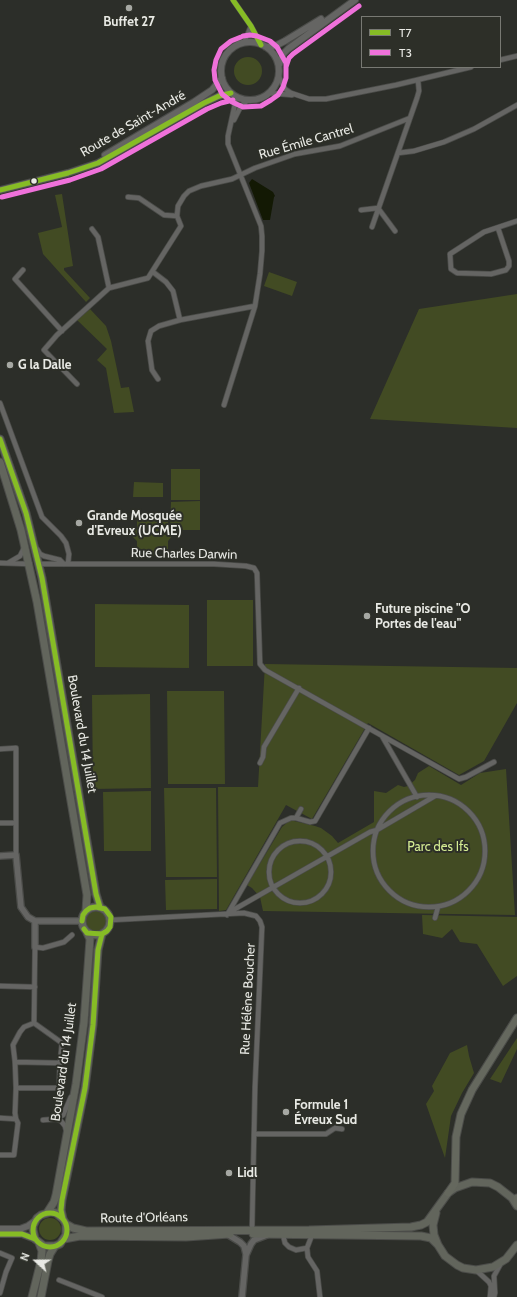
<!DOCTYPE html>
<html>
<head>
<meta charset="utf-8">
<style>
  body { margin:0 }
  #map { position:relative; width:517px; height:1297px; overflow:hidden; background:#2c2e29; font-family:Cabin,sans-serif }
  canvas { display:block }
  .legend { position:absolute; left:361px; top:16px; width:140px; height:52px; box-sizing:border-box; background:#2d2f28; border:1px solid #787973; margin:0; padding:5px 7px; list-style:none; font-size:12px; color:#e8e9e4 }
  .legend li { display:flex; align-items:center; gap:8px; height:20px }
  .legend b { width:20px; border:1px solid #787973 }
  .north { position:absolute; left:16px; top:1241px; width:40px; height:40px; -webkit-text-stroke:3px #2d2f28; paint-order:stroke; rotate:291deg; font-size:11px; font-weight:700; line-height:16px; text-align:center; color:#e8e9e4 }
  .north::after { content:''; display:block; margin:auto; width:14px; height:18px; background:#e8e9e4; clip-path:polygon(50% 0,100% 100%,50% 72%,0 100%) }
</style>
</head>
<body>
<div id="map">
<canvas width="517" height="1297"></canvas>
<ul class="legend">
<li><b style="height:5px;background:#86bc25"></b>T7</li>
<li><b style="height:5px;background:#ef71da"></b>T3</li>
</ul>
<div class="north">N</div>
</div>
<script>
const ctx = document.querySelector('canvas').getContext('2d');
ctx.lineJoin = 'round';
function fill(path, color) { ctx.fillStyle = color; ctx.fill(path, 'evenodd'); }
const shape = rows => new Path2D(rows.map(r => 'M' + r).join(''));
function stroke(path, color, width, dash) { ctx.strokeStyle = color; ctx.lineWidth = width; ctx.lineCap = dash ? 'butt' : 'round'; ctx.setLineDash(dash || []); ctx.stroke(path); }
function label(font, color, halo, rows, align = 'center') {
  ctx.font = font + ' Cabin,sans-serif'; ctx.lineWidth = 4; ctx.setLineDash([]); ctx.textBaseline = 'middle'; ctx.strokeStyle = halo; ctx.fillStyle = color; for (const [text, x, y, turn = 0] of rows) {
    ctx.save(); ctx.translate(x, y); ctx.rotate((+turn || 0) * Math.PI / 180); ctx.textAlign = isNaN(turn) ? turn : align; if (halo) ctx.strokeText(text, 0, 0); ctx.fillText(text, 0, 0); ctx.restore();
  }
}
fill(shape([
  '234 71a14 14 0 1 1 28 0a14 14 0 1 1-28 0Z',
  [62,194,73,266,64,268,64,270,90,298,86,302,43,254,38,233,62,227,55,195],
  [269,272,297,282,292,296,264,286],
  [517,294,517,428,370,419,419,309],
  [90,309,106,326,111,341,121,388,129,387,134,412,114,413,106,368,97,360,107,349,77,320],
  [171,469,200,469,200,500,171,500],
  [134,482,163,483,163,497,133,497],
  [200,501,200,530,171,530,174,534,168,541,168,549,159,549,153,556,146,550,137,549,137,541,131,535,137,528,137,519,146,519,152,513,159,519,168,519,168,528,170,530,171,502],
  [207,600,253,600,253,666,207,666],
  [95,604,189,605,189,668,95,667],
  [265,664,517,668,517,703,484,761,459,775,368,723,312,819,286,805,226,910,219,911,218,787,258,787],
  [167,691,224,691,225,784,168,784],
  [150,694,151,788,93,789,92,695],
  [429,766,461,785,480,773,506,769,515,915,263,911,260,897,252,888,247,885,282,827,290,820,315,826,321,828,332,836,338,843,374,822,374,791,386,793,398,785,404,787,408,786,415,780,418,773],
  [164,788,216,788,217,877,166,877],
  [151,791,151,851,104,851,103,792],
  [217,879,217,909,166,910,165,880],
  '85 920a11 11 0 1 1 22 0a11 11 0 1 1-22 0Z',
  [422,915,517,917,517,976,503,986,477,944,460,942,452,929,442,938,423,934],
  [517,1038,517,1049,501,1083,490,1079],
  [467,1045,469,1056,474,1073,462,1093,451,1116,445,1158,426,1104,434,1091,432,1086,450,1053],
  '39 1229a11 11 0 1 1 22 0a11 11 0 1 1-22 0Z'
]), '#424b23');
fill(shape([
  [252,179,273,192,275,196,274,197,270,220,263,220,249,183]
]), '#131904');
const minor = shape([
  [233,0,251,26,261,45],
  [244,43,251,26],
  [500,60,517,56],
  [279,77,285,89,291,93,309,99,326,99,396,85,471,67],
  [270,93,292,95],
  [234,120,241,106,248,100],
  [398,153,414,151,444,142,474,129,517,105],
  [128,197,139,198,164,215,177,216],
  [361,210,378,208,395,231],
  [372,227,417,98,419,91,418,80],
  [498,228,509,261,509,266,506,270,491,274,457,273,451,269,450,254,484,232,517,221],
  [92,229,98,237,109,288],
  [23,270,15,279,62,331],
  [153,272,166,282,173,291,180,320],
  [158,379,152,370,148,341,151,331,159,326,180,320,255,306],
  [77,384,44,350,57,335,109,288,148,278,181,226,177,216,178,206,184,196,189,191,201,186,232,179,255,168,295,154,340,146,410,118],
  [0,403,42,517,61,536,66,543,69,554,68,564],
  [224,405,255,306,260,274,262,251,262,236,261,226,228,144,228,136,235,104,235,96],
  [37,549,40,554,44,556,60,560,64,564],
  [0,563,30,564],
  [8,563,20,556,24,548],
  [39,564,214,564,246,566,254,568,257,573,260,664,265,670,459,779,466,777,494,762],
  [382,736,417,797],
  [0,749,16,748,16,855],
  [260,763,263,757,264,747,299,688],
  '373 851a56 56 0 1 1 112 0a56 56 0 1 1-112 0Z',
  [296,818,301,809],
  [0,823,15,823],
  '269 872a31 31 0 1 1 62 0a31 31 0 1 1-62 0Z',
  [228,913,370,832,377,830,435,796],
  [227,915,280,823,291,818,296,818,310,822,315,821,369,728],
  [435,918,438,907],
  [111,920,244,913,256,916,260,921,262,927,255,1087,252,1230],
  [0,986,35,987],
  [34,1023,24,1027,20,1032,13,1045,15,1062,60,1063,62,1043,34,1023,35,947,43,948,64,942,72,935],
  [15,1062,16,1088,59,1088,60,1063],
  [0,1118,16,1119,15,1113,16,1088],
  [56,1119,63,1115,71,1097],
  [43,1120,56,1119,61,1121,65,1126,66,1130],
  [254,1134,326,1134,335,1128,342,1129],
  [0,1155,14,1155,18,1123,16,1119],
  [283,1235,285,1243,289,1247,296,1250,307,1248],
  [312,1235,307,1248,308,1257,317,1271,320,1297],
  [0,1253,12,1258,6,1272,0,1293],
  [476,1270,489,1282,491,1286,490,1297],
  [59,1280,102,1297],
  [494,1297,495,1293,494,1276,500,1265]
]);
const tertiary = shape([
  [0,856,16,855,21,907,28,917,35,921,35,947],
  [35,921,82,921],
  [227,1234,240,1242,244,1246,246,1254],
  [242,1297,246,1255,251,1244,254,1240,267,1235]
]);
const secondary = shape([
  '221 71a29 29 0 1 1 58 0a29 29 0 1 1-58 0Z',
  [266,47,275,46,285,41,321,19],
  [279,65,283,54,288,49,355,0],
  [105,155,194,102,212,90,222,78],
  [0,190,68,173,98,163,204,103,219,96,231,93],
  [0,1229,20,1229,28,1226,35,1221],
  [0,1234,22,1234,35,1239]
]);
const primary = shape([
  [0,439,26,513,42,578,96,894,100,907],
  [0,462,21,530,37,602,87,895,86,911],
  '82 921a14 14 0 1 1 28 0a14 14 0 1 1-28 0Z',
  [47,1213,54,1202,56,1195,76,1084,84,1022,90,939,87,933],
  [436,1213,433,1225,434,1235,438,1245,445,1256,457,1265,463,1268,476,1270,493,1267,506,1259,517,1245],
  [63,1219,56,1213,51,1212,41,1215,37,1218,33,1226,33,1230,35,1239,44,1246,55,1246,60,1244,66,1235,66,1224,63,1219,61,1210,62,1200,85,1088,93,1025,98,950,102,934],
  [66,1224,73,1228,86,1231,309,1230,411,1227,421,1225,427,1222,448,1193,455,1188,472,1182,490,1183,498,1187,512,1198,517,1206],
  [253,1234,421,1236,431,1238,438,1245],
  [64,1239,80,1236,186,1237,230,1234],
  [32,1297,41,1261,42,1251,39,1243],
  [41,1297,48,1261,50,1254,55,1246]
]);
const trunk = shape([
  [448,1193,455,1183,456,1137,461,1114,472,1090,517,1018],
  [517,1198,517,1204]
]);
stroke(minor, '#4b4c49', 6);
stroke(tertiary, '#4b4c49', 8);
stroke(secondary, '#4b4c49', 8);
stroke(primary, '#4b4c49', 9);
stroke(trunk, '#4b4c49', 9);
stroke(minor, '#656563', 4.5);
stroke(tertiary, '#656563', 5.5);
stroke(secondary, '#656563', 6);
stroke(primary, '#62655c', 7);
stroke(trunk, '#65685e', 7);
stroke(shape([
  [233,0,251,26,261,45],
  [0,190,68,173,98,163,204,103,219,96,231,93],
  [0,439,26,513,42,578,96,894,100,907],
  [82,921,83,915,86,911,90,908,96,907,105,909,111,917,110,927],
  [84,929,87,933,102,934,107,931,110,927],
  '33 1230a17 17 0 1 1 34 0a17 17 0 1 1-34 0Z',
  [63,1219,61,1210,62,1200,85,1088,93,1025,98,950,102,934],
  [0,1234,22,1234,35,1239]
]), '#86bc25', 5);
stroke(shape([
  [241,37,231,41,221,49,216,60,214,70,215,80,222,94,232,102,243,107,261,106,271,100,278,95,283,87,286,78,286,63,277,47,270,41,257,36,250,35,243,36],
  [286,67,289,58,293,54,359,6],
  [2,197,70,180,101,169,207,109,221,103,233,100]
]), '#ef71da', 5);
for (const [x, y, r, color] of [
  [129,8,4,"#a6a8a3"],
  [34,181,3.5,"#e8e9e4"],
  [10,365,4,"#a6a8a3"],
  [79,523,4,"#a6a8a3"],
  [367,616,4,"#a6a8a3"],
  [286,1112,4,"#a6a8a3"],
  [229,1173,4,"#a6a8a3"]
]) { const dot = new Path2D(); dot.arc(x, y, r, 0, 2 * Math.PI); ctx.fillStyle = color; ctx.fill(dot); stroke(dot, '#2d2f28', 1.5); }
label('bold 13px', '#e8e9e4', '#2d2f28', [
  ["Buffet 27",129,22,"center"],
  ["G la Dalle",18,365],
  ["Grande Mosquée",87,516],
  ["d'Evreux (UCME)",87,531],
  ["Future piscine \"O",375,609],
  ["Portes de l'eau\"",375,624],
  ["Formule 1",294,1105],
  ["Évreux Sud",294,1120],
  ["Lidl",237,1173]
], 'left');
label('13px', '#e8e9e4', '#2d2f28', [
  ["Route de Saint-André",133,124,-30],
  ["Rue Émile Cantrel",306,142,-16],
  ["Rue Charles Darwin",184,554,1],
  ["Boulevard du 14 Juillet",82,734,80],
  ["Rue Hélène Boucher",248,999,-87],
  ["Boulevard du 14 Juillet",64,1062,-82],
  ["Route d'Orléans",144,1218,-1]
]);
label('13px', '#d4eb92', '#2d2f28', [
  ["Parc des Ifs",438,847]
]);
</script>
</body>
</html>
